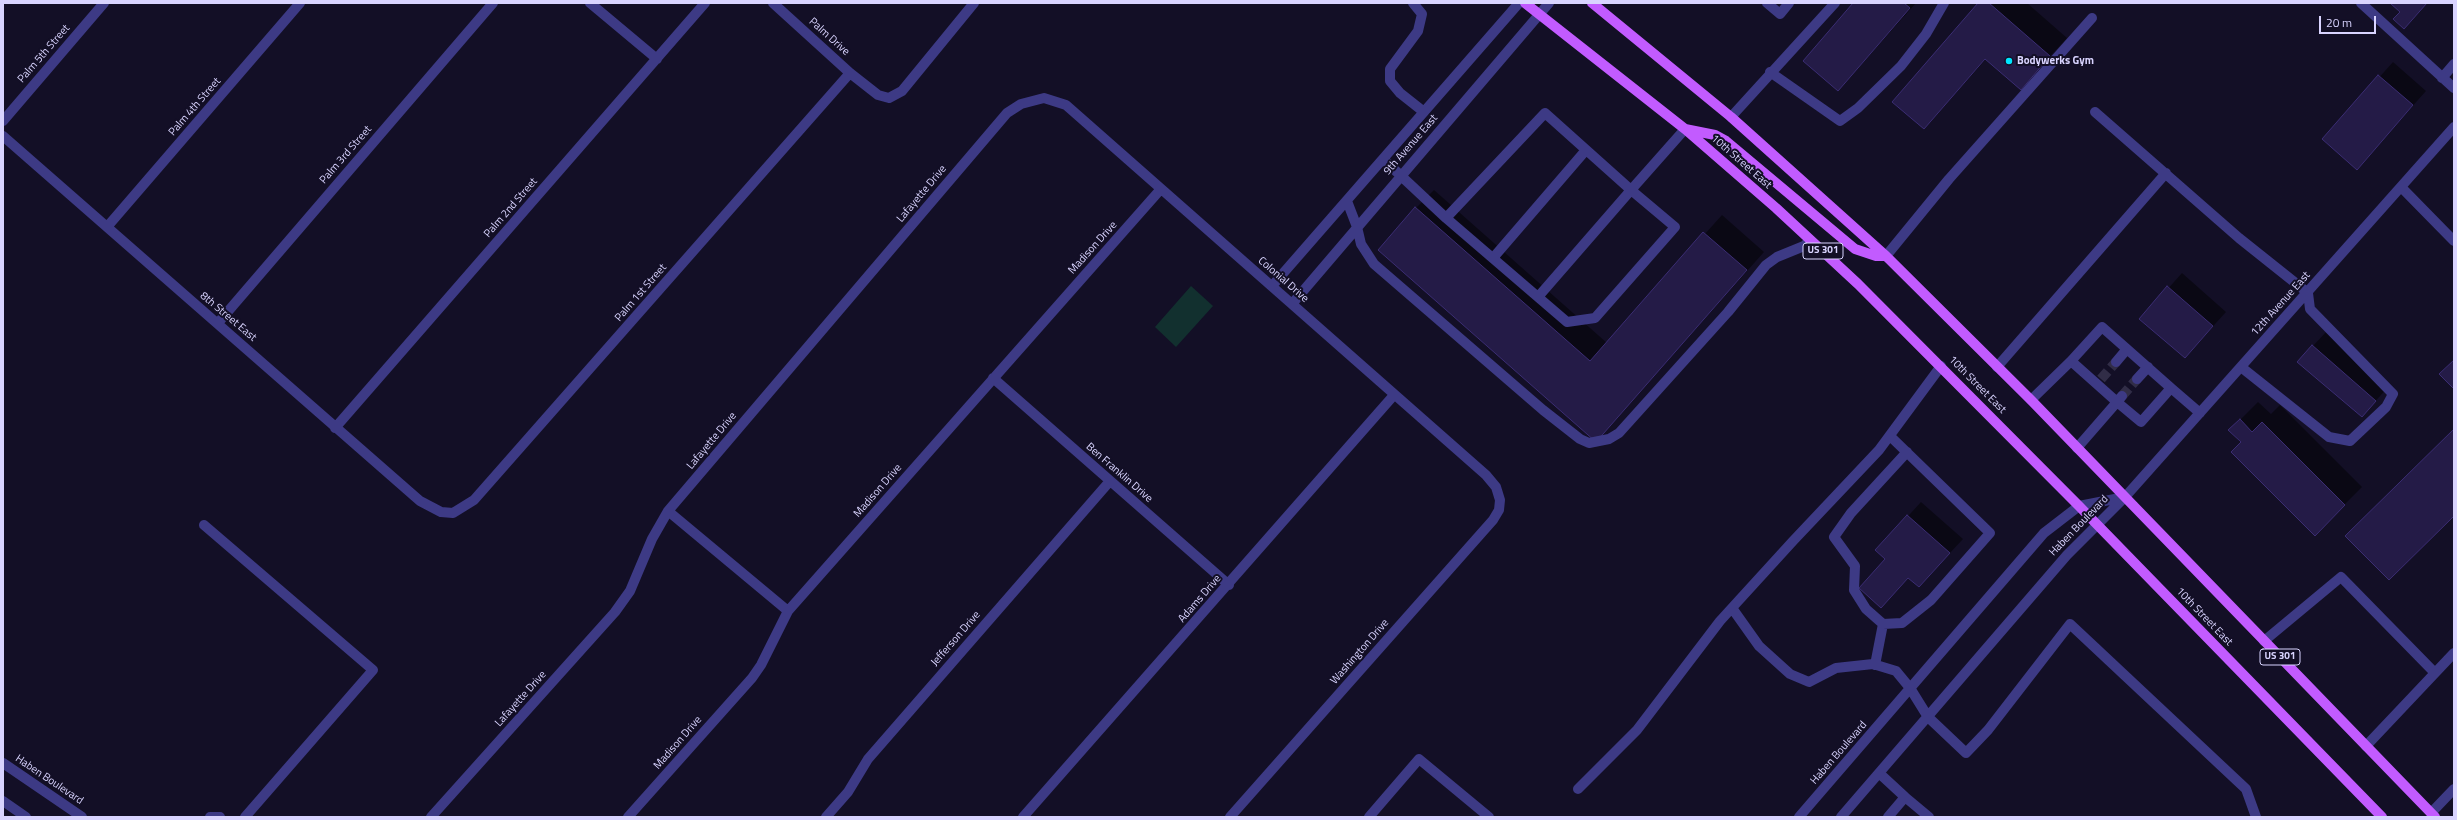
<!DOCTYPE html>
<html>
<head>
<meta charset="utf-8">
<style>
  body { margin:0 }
  #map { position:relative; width:2457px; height:820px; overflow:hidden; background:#130f26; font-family:"Titillium Web",sans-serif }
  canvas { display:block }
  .frame { position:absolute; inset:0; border:4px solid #d9d4ff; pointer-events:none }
  .scale { position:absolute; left:2319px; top:16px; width:57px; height:18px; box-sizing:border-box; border:2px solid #d9d4ff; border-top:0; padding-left:5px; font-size:12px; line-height:14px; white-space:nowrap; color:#d9d4ff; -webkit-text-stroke:3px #130f26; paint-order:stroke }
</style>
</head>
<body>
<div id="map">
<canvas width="2457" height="820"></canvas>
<div class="frame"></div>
<div class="scale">20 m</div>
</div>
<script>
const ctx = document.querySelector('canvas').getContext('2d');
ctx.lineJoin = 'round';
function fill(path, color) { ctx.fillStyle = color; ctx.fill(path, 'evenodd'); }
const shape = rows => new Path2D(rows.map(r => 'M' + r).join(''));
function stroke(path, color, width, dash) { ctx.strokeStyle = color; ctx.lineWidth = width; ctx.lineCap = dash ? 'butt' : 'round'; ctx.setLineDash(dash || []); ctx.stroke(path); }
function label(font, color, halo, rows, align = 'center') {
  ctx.font = font + ' "Titillium Web",sans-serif'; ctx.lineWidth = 4; ctx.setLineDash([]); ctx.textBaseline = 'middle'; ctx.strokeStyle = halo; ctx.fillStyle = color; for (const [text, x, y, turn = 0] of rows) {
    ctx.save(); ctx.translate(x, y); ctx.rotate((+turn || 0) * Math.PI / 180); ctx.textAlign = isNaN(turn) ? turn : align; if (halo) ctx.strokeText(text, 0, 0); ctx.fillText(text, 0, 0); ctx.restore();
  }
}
fill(shape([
  [1191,286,1213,306,1176,347,1155,327]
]), '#12302f');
fill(shape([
  [1855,3,1916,3,1838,90],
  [1979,3,2027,3,2067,38,2021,88,1987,58,1924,128],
  [2393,62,2426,91,2357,168,2324,139],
  [1434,190,1607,343,1722,215,1764,252,1596,440,1416,208],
  [2182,273,2226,312,2185,357,2141,319],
  [2326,332,2389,386,2362,416,2299,361],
  [2258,402,2271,414,2280,405,2362,487,2315,534,2230,430],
  [1921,502,1963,539,1919,586,1909,577,1881,607,1887,559,1877,550]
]), '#0007');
const building = shape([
  [1853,3,1904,3,1910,8,1838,91,1803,61,1853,3],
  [1978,3,1989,3,2050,56,2021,90,1985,59,1924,129,1892,102,1978,3],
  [2390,3,2427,3,2404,29,2393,19,2400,12,2390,3],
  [2378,75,2413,105,2357,170,2322,139,2378,75],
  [1415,207,1590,361,1703,232,1747,270,1596,442,1378,250,1415,207],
  [2167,286,2213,326,2185,358,2139,319,2167,286],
  [2312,345,2376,401,2362,417,2297,362,2312,345],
  [2454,360,2454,389,2439,374,2454,360],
  [2240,419,2252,432,2262,422,2345,505,2315,536,2231,452,2241,442,2228,430,2240,419],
  [2454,429,2454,516,2389,580,2345,536,2454,429],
  [1907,515,1950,553,1919,587,1908,578,1881,608,1859,588,1885,559,1875,550,1907,515]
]);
fill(building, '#241b47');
stroke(building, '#3b2d73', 1);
stroke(shape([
  [2101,379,2116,362],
  [2122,396,2137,379]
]), '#312d47', 10, [10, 5]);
stroke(shape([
  [590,3,657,59],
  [773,3,850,73,878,95,889,98,902,91,974,3],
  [1413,3,1422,14,1418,31,1390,69,1390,81,1400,93,1424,112],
  [1767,3,1780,14,1789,3],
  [2361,3,2454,88],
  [1770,72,1840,121,1858,108,1901,66,1926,34,1944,3],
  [2442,78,2454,64],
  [2095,112,2239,238,2308,293,2310,309,2393,394,2386,407,2350,441,2329,437,2241,367],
  [1731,117,1835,3],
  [3,121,104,3],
  [3,136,420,501,441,512,453,513,474,500,850,73],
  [1383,159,1446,218,1567,322,1595,318,1675,227,1631,190,1685,129],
  [2401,187,2454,241],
  [1347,201,1357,227,1361,244,1374,264,1543,410,1580,439,1589,443,1609,439,1619,433,1728,312,1766,265,1777,257,1804,246,1810,240],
  [1446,218,1545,113,1631,190,1538,297],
  [107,227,300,3],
  [1886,256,1949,179,2092,18],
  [1493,258,1586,150],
  [1272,286,1519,3],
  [1292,304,1549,3],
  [218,323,493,3],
  [2071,361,2102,327,2171,388],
  [2116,362,2127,349],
  [1997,367,2166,173],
  [993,378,1229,585],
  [2137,379,2148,367],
  [2122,396,2117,402,2141,422,2171,388,2200,413],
  [2031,400,2071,361,2117,402,2077,448],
  [335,428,705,3],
  [668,511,788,611],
  [204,525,373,670,245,817],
  [1732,608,1759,646,1790,674,1809,682,1836,668,1873,664,1896,671,1910,688,1928,717,1966,753,1988,730,2070,624,2246,789,2256,817],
  [1883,624,1866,609,1854,590,1855,566,1834,537,1851,513,1907,452],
  [2264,641,2341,577,2435,673],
  [1875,665,1883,624,1902,623,1931,600,1990,533,1890,436],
  [2366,746,2454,653],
  [3,763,82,817],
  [1879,773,1905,797],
  [1578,789,1637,730,1720,621,1793,541,1879,450,1941,366],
  [3,801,26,817],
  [2431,813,2454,789],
  [210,817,220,817],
  [431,817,615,612,630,591,652,539,668,511,1007,113,1021,104,1044,98,1066,105,1486,475,1496,487,1500,500,1499,510,1493,520,1230,817],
  [628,817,752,678,761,665,788,611,1160,190],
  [826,817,848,792,868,759,1110,481],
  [1023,817,1394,395],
  [1369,817,1419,759,1489,817],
  [1799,817,2044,533,2079,506,2125,497],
  [1841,817,2067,555,2125,497,2454,127],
  [1888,817,1905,797,1929,817]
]), '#3d3a85', 10);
stroke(shape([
  [1525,3,1685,129,1776,208,1858,284,2079,506,2382,817],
  [1592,3,1731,117,1886,256,2031,400,2435,817],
  [1685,129,1715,135,1726,141,1855,249,1876,256,1886,256]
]), '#c25bff', 10);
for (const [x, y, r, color] of [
  [2009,61,4,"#00e5ff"]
]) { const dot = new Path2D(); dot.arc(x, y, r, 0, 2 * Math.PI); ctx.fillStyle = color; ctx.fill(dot); stroke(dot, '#130f26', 1.5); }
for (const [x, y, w] of [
  [1823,251,40],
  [2280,657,40]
]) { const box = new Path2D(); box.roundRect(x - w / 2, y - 8, w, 16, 3); ctx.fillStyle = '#130f26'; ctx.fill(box); stroke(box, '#d9d4ff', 1); }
label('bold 10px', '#d9d4ff', null, [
  ["US 301",1823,251],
  ["US 301",2280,657]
]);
label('11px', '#d9d4ff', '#130f26', [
  ["Palm Drive",829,37,42],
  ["Palm 5th Street",44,54,-49],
  ["Palm 4th Street",195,107,-49],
  ["9th Avenue East",1411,145,-49],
  ["Palm 3rd Street",346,155,-49],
  ["10th Street East",1741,162,41],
  ["Lafayette Drive",922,194,-50],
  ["Palm 2nd Street",511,208,-49],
  ["Madison Drive",1093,248,-48],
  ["Colonial Drive",1283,280,41],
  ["Palm 1st Street",641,293,-49],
  ["12th Avenue East",2281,304,-48],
  ["8th Street East",228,317,40],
  ["10th Street East",1977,385,45],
  ["Lafayette Drive",712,441,-50],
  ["Ben Franklin Drive",1119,473,41],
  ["Madison Drive",878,491,-49],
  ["Haben Boulevard",2079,526,-46],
  ["Adams Drive",1200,599,-49],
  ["10th Street East",2204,617,46],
  ["Jefferson Drive",956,639,-49],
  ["Washington Drive",1360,652,-49],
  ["Lafayette Drive",521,699,-48],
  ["Madison Drive",678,743,-49],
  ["Haben Boulevard",1839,753,-49],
  ["Haben Boulevard",49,780,34]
]);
label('bold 11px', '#d9d4ff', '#130f26', [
  ["Bodywerks Gym",2017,61]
], 'left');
</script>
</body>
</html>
